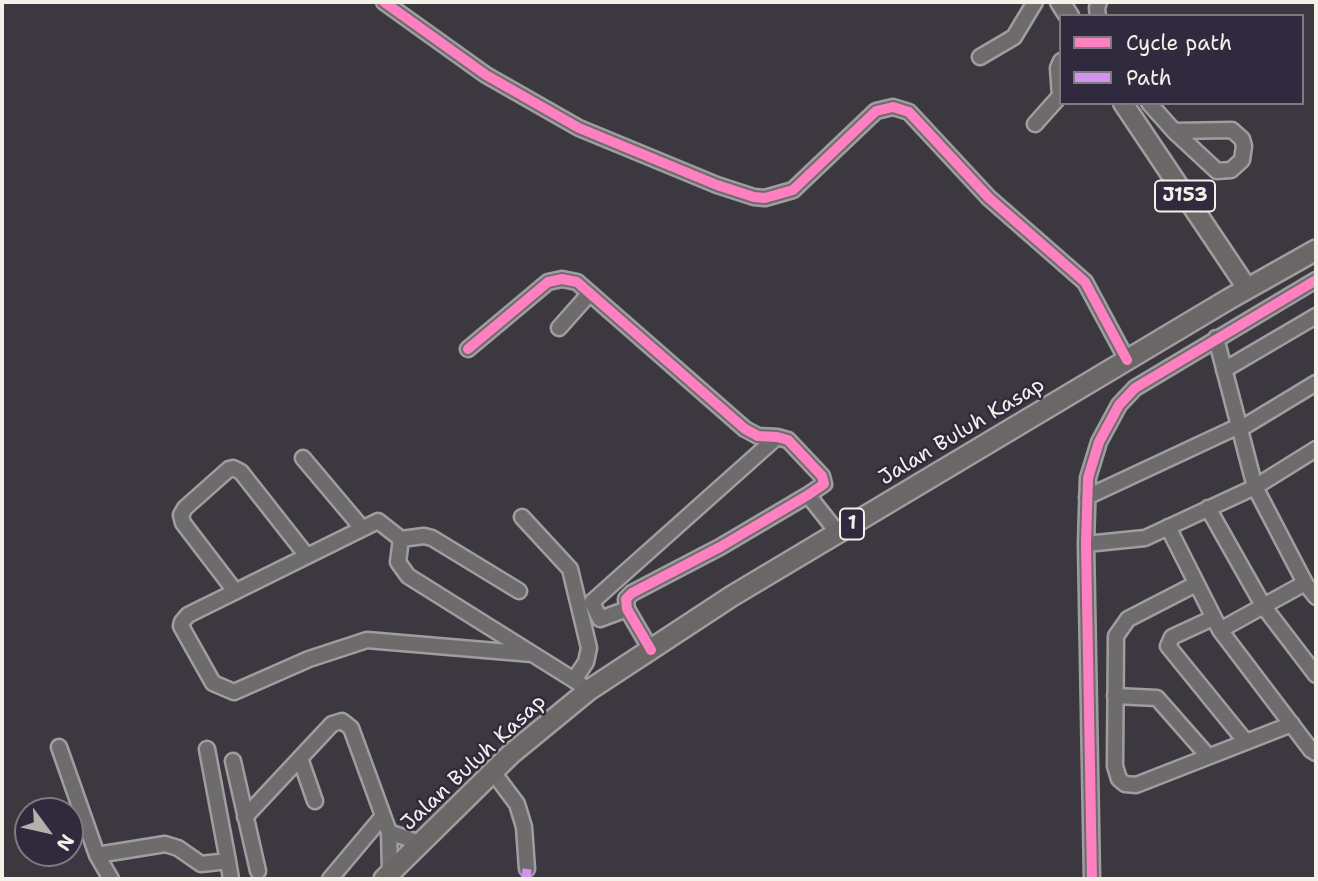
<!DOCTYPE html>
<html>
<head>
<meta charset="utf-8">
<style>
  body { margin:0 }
  #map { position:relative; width:1318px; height:881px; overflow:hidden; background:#3c3840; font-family:"Shantell Sans",sans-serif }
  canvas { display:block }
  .frame { position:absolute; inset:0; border:4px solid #f4f1e8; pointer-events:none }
  .legend { position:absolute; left:1059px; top:14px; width:245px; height:91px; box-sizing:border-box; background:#2f2a3d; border:2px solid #7e7a81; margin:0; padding:9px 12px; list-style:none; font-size:21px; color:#f4f1e8 }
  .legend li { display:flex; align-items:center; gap:14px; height:35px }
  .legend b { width:35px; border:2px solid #7e7a81 }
  .north { position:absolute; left:14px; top:797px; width:70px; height:70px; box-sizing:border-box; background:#2f2a3d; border:2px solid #7e7a81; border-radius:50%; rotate:123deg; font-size:19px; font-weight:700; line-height:28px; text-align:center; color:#f4f1e8 }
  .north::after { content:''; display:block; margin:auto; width:24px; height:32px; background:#b4b0ad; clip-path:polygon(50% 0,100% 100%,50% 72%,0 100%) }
</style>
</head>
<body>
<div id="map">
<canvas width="1318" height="881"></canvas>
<div class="frame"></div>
<ul class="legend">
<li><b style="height:9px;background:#ff80c0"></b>Cycle path</li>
<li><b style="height:9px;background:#d193ec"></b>Path</li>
</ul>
<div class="north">N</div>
</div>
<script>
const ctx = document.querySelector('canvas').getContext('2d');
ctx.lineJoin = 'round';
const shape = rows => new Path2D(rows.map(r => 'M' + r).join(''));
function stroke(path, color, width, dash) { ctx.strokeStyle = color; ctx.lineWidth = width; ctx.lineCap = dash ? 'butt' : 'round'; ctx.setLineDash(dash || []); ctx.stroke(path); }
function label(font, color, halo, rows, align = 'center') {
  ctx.font = font + ' "Shantell Sans",sans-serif'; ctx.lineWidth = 5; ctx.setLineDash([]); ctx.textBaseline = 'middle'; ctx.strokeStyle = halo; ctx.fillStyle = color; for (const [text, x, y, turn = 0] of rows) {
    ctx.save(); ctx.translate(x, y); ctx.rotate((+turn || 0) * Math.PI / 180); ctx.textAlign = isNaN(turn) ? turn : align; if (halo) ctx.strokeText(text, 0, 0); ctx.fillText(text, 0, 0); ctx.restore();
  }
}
const minor = shape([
  [384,2,486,75,579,128,717,185,754,197,765,198,793,190,876,111,893,107,909,112,989,198,1085,282,1127,360],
  [1098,16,1097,8,1099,2],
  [980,57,1014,37,1035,2],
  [1149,103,1174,131,1217,171,1231,170,1242,160,1244,146,1242,139,1232,130,1174,131],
  [1035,124,1060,96,1058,68,1061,61],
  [559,328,590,293],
  [1216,338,1255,487,1305,583,1316,597],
  [468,349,548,282,562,279,577,282,745,429,758,436,777,437,788,440,822,476,824,484,808,495,720,547,632,593,626,599,627,609,651,650],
  [1224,370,1316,316],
  [1240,429,1316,383],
  [303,458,362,528],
  [808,495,838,533],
  [1087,497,1239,426],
  [1208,508,1264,607,1316,675],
  [522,517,570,569,589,648,586,662,574,680],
  [1168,527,1220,630,1311,750,1316,753],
  [401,539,424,536,432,538,519,591],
  [1086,544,1145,538,1255,487,1316,449],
  [1196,584,1128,619,1116,636,1115,766,1119,779,1125,784,1136,785,1292,724],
  [235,591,183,523,181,515,185,508,229,469,233,468,241,472,307,556],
  [627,609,600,619,592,602,777,437],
  [1213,618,1172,637,1168,646,1246,742],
  [1220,630,1305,583],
  [532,654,367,640,309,659,234,692,213,683,181,626,182,622,188,615,378,521,401,539,398,562,408,576,574,680,589,690],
  [1115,696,1157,698,1208,756],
  [59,747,97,855,111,879],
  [300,758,315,801],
  [233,761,258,871],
  [493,772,517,804,524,827,527,869],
  [245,817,332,724,342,721,351,728,389,832,390,873],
  [389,832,420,843],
  [97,855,165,844,178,848,201,864,228,861,207,749],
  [228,861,231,879],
  [330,879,383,816],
  [1092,879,1086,544,1088,478,1099,442,1119,405,1135,388,1316,280]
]);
const major = shape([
  [1060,2,1069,16],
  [1123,103,1247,288]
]);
const highway = shape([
  [384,879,511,754,589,690,732,596,1229,299,1316,250]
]);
stroke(minor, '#9f9d9f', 19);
stroke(major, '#9f9d9f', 23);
stroke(highway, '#9f9d9f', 24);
stroke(minor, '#6e6b6d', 14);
stroke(major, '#6a6766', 18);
stroke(highway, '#6a6766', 19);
stroke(shape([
  [526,879,527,869]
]), '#d193ec', 9, [18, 9]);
stroke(shape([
  [384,2,486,75,579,128,717,185,754,197,765,198,793,190,876,111,893,107,909,112,989,198,1085,282,1127,360],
  [468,349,548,282,562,279,577,282,745,429,758,436,777,437,788,440,822,476,824,484,808,495,720,547,632,593,626,599,627,609,651,650],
  [1092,879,1086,544,1088,478,1099,442,1119,405,1135,388,1316,280]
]), '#ff80c0', 10);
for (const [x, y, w] of [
  [1185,196,60],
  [852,524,24]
]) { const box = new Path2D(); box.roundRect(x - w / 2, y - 15.5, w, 31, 5); ctx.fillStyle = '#2f2a3d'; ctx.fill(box); stroke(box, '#f4f1e8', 2); }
label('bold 19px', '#f4f1e8', null, [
  ["J153",1185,196],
  ["1",852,524]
]);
label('21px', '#f4f1e8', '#2f2a3d', [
  ["Jalan Buluh Kasap",962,432,-31],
  ["Jalan Buluh Kasap",474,763,-43]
]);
</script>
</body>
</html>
